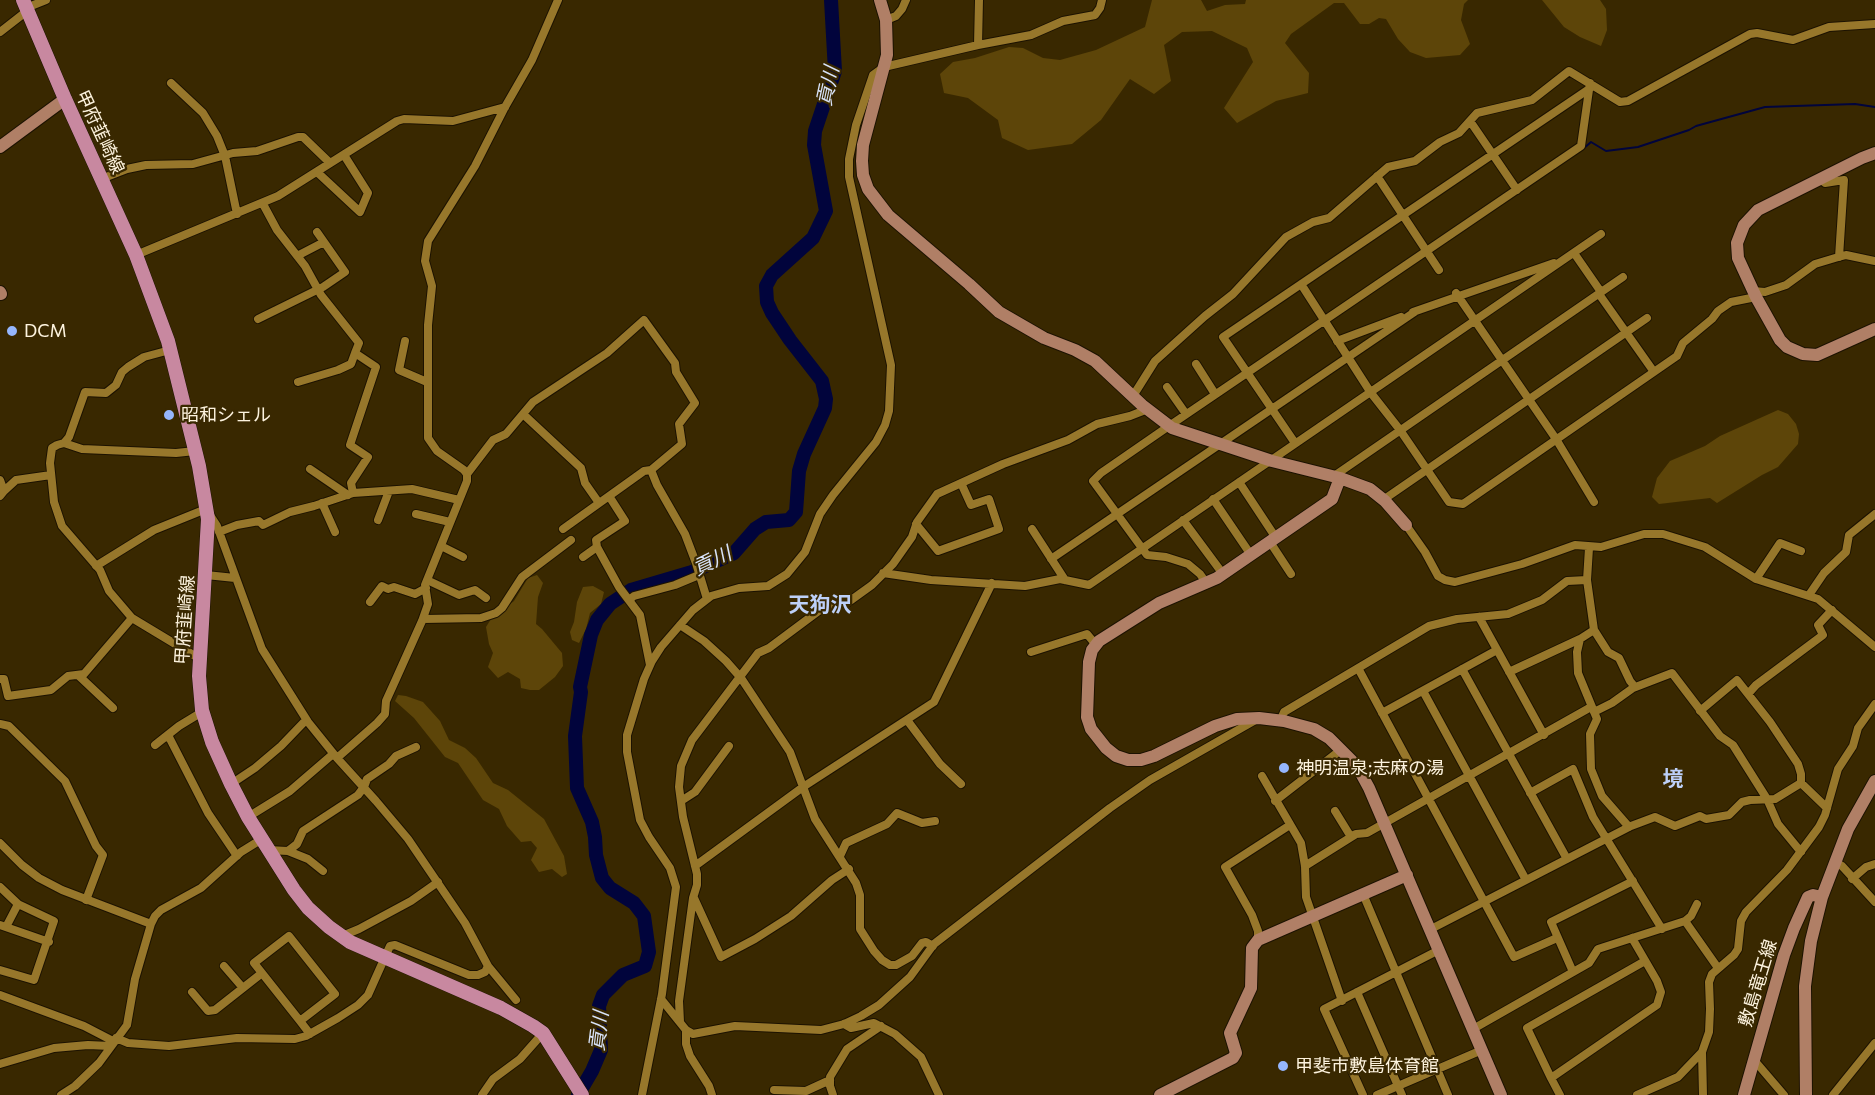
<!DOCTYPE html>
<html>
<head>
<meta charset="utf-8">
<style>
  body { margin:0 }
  canvas { display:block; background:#392800 }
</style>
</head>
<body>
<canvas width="1875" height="1095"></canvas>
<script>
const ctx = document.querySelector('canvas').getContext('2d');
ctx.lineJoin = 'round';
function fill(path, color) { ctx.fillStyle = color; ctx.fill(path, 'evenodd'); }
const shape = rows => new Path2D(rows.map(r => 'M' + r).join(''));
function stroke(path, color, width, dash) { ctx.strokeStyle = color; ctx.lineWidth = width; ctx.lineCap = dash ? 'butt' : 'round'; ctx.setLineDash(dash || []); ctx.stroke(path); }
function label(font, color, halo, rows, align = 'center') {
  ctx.font = font + ' Commissioner,"Noto Sans JP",sans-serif'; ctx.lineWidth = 4.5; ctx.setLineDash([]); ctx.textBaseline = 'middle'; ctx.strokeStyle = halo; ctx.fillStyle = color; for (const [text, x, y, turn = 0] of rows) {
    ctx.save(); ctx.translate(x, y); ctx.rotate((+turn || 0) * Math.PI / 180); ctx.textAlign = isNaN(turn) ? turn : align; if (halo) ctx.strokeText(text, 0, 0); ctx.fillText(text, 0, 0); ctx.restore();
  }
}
fill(shape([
  [1152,0,1201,0,1207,11,1225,5,1245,4,1246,0,1468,0,1464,4,1461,20,1470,44,1460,55,1426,58,1410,52,1398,39,1386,19,1379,18,1369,24,1360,24,1344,3,1334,3,1291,34,1285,43,1309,73,1308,93,1276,101,1237,123,1224,108,1253,62,1247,48,1212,31,1182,32,1164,45,1171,81,1154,94,1130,79,1101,120,1072,144,1028,150,1002,138,998,120,968,98,944,93,940,74,953,62,975,58,1009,47,1023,48,1043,58,1060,60,1096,50,1145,27],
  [1542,0,1600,0,1606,9,1607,30,1601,46,1580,37,1564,27],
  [1778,410,1788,414,1796,424,1799,434,1798,444,1778,467,1762,475,1717,503,1710,498,1659,504,1652,497,1657,478,1670,461,1705,446,1720,436],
  [537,575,543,583,538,597,536,624,542,629,562,653,563,666,555,677,539,690,530,690,521,688,520,679,508,672,498,678,488,667,493,653,489,644,486,627,491,619,514,601,528,578],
  [593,586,604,592,601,604,590,613,586,629,579,643,572,640,570,632,574,622,577,602,583,587],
  [398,695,406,696,423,702,440,721,449,740,465,748,476,758,493,783,508,790,544,819,564,856,567,874,562,877,552,869,539,872,531,860,537,848,531,841,521,842,507,826,499,809,483,800,458,763,445,757,414,718,395,701]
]), '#5d4509');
stroke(shape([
  [1583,149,1591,142,1606,151,1638,147,1689,130,1696,126,1765,107,1855,104,1875,107]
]), '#01043c', 2);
stroke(shape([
  [578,1095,592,1071,601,1050,599,1006,603,995,623,975,645,966,649,952,644,916,634,903,610,888,602,878,596,855,595,837,592,822,577,788,575,736,581,692,580,687,591,635,597,620,610,604,631,590,692,572,734,553,755,529,766,522,789,520,796,512,799,471,804,454,825,408,826,399,822,381,790,340,772,313,767,302,766,286,772,275,813,238,826,211,814,145,815,131,835,71,831,0]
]), '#01043c', 14);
const street = shape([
  [26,8,46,0],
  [886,20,896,16,902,9,906,0],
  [0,32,27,11],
  [978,45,979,0],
  [171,83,203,113,217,136,225,156,237,214],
  [1470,121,1517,190],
  [317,172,360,212,368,193,344,155],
  [1377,176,1439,270],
  [101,179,127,169,146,165,193,164,233,153,257,151,298,137,303,137,330,163],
  [1820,179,1825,183,1844,180,1839,257],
  [263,204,277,230,305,266,321,295,359,343,355,353,376,367,350,445,368,457,351,483,353,493],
  [1574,253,1601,292],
  [136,255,278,196,397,121,404,119,453,121,505,107],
  [297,256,324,242],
  [1301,284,1371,393,1400,430,1449,502,1463,504,1677,356,1683,343,1712,319,1718,311,1731,302,1756,297],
  [1753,291,1765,292,1786,285,1815,264,1835,258,1846,255,1875,261],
  [1456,293,1556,439,1594,502],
  [1599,294,1654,372],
  [1413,312,1554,263],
  [258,319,323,287,345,272,317,232],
  [405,341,399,370,427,382],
  [1337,341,1401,317],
  [170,350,144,357,128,367,122,372,116,385,106,393,85,392,69,437,64,443,57,445,52,448,50,463,54,502,62,526,100,570,109,591,132,618,200,659],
  [1196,364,1215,394],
  [298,382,338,370,351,364,355,353],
  [1167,387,1186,414],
  [1133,396,1155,361,1205,316,1233,294,1286,237,1313,222,1329,218,1388,167,1415,161,1440,142,1459,133,1477,113,1532,100,1569,71,1620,102,1628,101,1750,34,1757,33,1793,40,1829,27,1875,24],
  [523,414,581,468,585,483,599,503],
  [64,443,82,449,176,453,195,451],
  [1295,443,1223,337,1589,89],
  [310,469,348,495],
  [651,470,657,485,685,534,696,563,707,599],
  [467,474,493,440,506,434,533,402,607,353,644,320,675,363,676,372,695,403,679,424,682,444,651,470,644,471,563,529],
  [1334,476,1623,277],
  [0,480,4,491,0,496],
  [1239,482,1276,538],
  [4,491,16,480,51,475],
  [609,496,625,521,596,540,597,547,619,587,640,615,650,665],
  [1213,499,1251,555],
  [1383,500,1647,318],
  [322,503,335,532],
  [416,514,450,522],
  [378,520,389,491],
  [1183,520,1223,574],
  [916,524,938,551,999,529,989,499,971,505,961,483],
  [1406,525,1425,552,1438,576,1445,580,1455,582,1522,564,1575,545,1601,547,1644,534,1663,534,1705,547,1756,579,1818,599,1875,647],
  [1032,529,1065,580],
  [219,532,237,525,259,521,263,525,290,512,314,506,353,493,412,489,459,500],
  [1270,542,1291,574],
  [441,546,463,557],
  [1589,548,1587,580,1594,630,1580,639,1577,652,1578,673,1597,719,1590,734,1591,769,1602,796,1629,827],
  [583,557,597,547],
  [1051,559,1416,311],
  [96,566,154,530,206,509,217,526,262,649,308,722,337,758,376,801,408,839,465,923,488,966,485,972,478,975,469,975,395,945,390,946,385,957,368,995,358,1005,338,1018,306,1036,295,1039,237,1038,169,1046,128,1043,116,1038],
  [883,573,931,580,1025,586,1060,579,1089,585,1601,234],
  [206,575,235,578],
  [1756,579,1780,543,1801,551],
  [427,580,459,595,475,590,486,598],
  [1207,584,1200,574,1188,564,1166,557,1147,555,1093,481,1101,473,1169,426,1581,146,1590,83],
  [1809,595,1824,573,1846,552,1849,535,1875,514],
  [629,600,634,596,675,585,699,575],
  [370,602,382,586,388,589,394,587,415,594,426,588],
  [1479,617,1544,735],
  [423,619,481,618,496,613,502,608,522,577,571,540],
  [680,625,704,641,726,661,741,678,790,752,815,819,856,883,860,895,860,929,874,951,882,960,890,965,896,965,912,956,922,943,926,942,933,946],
  [1594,630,1608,652,1619,658,1630,681,1635,687],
  [1031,652,1087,634,1096,645],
  [1358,668,1514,957,1557,938],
  [1462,669,1567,859],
  [1509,672,1580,639],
  [78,675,113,708],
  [0,679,4,679,8,696,51,690,68,676,84,674,132,618],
  [1423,691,1526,880],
  [1748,694,1756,685,1823,635,1818,625,1832,610],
  [1700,711,1737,680,1770,722,1798,764,1801,774,1801,783,1827,808],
  [1594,712,1612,703,1633,688,1672,673,1720,736,1733,745,1767,799,1778,824,1801,852],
  [1382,713,1497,650],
  [907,720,940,764,961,784],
  [1280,721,1284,712,1429,626,1457,619,1508,614,1542,600,1567,581,1587,580],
  [0,724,9,726,65,781,96,846,103,855,86,900],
  [168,735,208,813,237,856],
  [155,745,179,726,202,712],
  [337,758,377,723,385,714,386,701,396,679,422,621,428,604,425,585,467,481,467,474,464,470,437,451,428,438,428,325,432,286,425,261,428,241,475,166,505,107,532,60,558,0],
  [1262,776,1301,843,1305,866,1306,897,1342,1001],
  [231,784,255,768,281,746,306,720],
  [1530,793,1573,769,1593,817,1662,929],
  [681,801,695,792,729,746],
  [1275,801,1342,749],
  [1335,811,1351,837],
  [248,817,290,791,333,754],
  [0,843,22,865,39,878,62,890,151,924],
  [268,850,288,851,308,859,323,871],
  [288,851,297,844,303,831,358,795,364,787,367,779,389,764,396,756,416,747],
  [840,856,846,843,887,824,897,813,922,823,935,821],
  [1835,862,1842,866,1875,902],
  [695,866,803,787,934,702,992,583],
  [1305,866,1356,834,1367,833,1591,707],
  [1852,879,1866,867,1875,864],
  [0,887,18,904,54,921,34,980,0,970],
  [1363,894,1448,1095],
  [694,898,721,957,755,939,791,916,832,880,849,869],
  [1685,921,1691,916,1697,904],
  [0,925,49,942],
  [6,927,18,904],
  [1431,929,1631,826,1655,817,1675,826,1700,816,1706,819,1729,815,1742,802,1750,800,1775,799,1801,783],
  [342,936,359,929,411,901,438,882],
  [1258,940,1258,931,1252,915,1225,867,1290,825],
  [224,966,243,988],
  [488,966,516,1000],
  [1573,972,1551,922,1633,881],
  [192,992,208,1011,215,1010,262,973],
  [1357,992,1402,1095],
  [0,995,84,1026,113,1041],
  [661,999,686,1030,693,1034,735,1026,821,1030,844,1024,861,1016,879,1005,910,977,934,944,1110,808,1150,780,1259,718],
  [300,1021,335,994,289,936,254,963,300,1021,310,1034],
  [680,1022,679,1001,693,898,697,885,697,874,683,817,679,787,681,766,692,740,758,653,769,648,824,607,847,603,872,585,893,564,912,537,917,522,937,494,1003,464,1068,440,1097,424,1130,416,1148,409],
  [844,1024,851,1028,874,1023,895,1034,921,1057,939,1095],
  [1473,1029,1589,963,1598,949,1685,921,1718,968],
  [686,1030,686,1044,690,1056,709,1086,712,1095],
  [1702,1052,1703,1095],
  [1754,1060,1784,1095],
  [0,1064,54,1048,88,1045,110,1046],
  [1551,1078,1527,1028,1645,961],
  [774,1090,806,1091,830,1080],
  [61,1095,75,1086,99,1063,127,1025,135,979,151,924,155,916,161,910,201,888,241,852,262,839],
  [482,1095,493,1079,520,1059,543,1033],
  [642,1095,662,994,676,887,670,868,649,837,640,820,627,752,627,735,644,679,652,661,661,647,693,610,711,596,739,588,768,586,787,574,805,552,820,514,833,495,876,442,885,425,889,411,891,365,849,177,849,159,856,125,873,75,884,67,978,45,1031,35,1063,21,1095,15,1100,8,1102,0],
  [833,1095,830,1086,830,1077,847,1049,881,1026],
  [1363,1095,1324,1009,1439,950],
  [1377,1095,1482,1050],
  [1560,1095,1551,1078,1657,1005,1661,992,1657,981,1632,938],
  [1637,1095,1678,1077,1702,1052,1709,1032,1710,1009,1709,982,1712,974,1734,955,1738,949,1741,921,1746,912,1787,870,1819,827,1825,815,1838,769,1853,746,1858,728,1875,704],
  [1833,1095,1875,1043]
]);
const secondary = shape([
  [880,0,886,20,887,55,863,145,862,161,863,175,868,189,888,215,969,284,999,312,1044,338,1075,350,1095,361,1142,405,1172,428,1272,461,1340,478,1370,489,1385,501,1406,525],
  [0,147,65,99],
  [1875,153,1862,158,1758,210,1744,225,1737,243,1738,258,1756,297,1780,340,1787,347,1803,354,1817,355,1875,329],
  [0,292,1,294],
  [1340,478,1332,499,1217,578,1159,603,1099,641,1092,650,1089,662,1087,717,1091,729,1106,748,1116,756,1128,760,1141,760,1154,756,1215,726,1237,719,1259,718,1284,721,1314,729,1329,738,1357,766,1369,788,1501,1095],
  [1160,1095,1233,1058,1236,1053,1230,1033,1251,988,1252,948,1258,940,1407,875],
  [1744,1095,1784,955,1794,928,1808,897,1813,895,1822,897,1848,829,1875,781],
  [1806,1095,1805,986,1811,941,1822,897]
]);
const primary = shape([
  [23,0,65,99,136,255,168,341,199,466,208,519,199,676,202,710,212,742,231,784,248,817,294,890,308,908,329,927,350,942,501,1008,533,1026,543,1033,582,1095]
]);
stroke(street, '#1c1200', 10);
stroke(secondary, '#1c1200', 14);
stroke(primary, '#1c1200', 15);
stroke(street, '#97772b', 8);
stroke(secondary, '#b07f66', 12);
stroke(primary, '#c888a0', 14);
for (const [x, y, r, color] of [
  [12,331,6,"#95b6fd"],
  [169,415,6,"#95b6fd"],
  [1284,768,6,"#95b6fd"],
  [1283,1066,6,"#95b6fd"]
]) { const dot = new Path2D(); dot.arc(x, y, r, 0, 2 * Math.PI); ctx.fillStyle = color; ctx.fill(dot); stroke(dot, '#392800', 2); }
label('18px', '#fdf3de', '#392800', [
  ["甲府韮崎線",100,132,65],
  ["甲府韮崎線",185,620,-86],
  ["敷島竜王線",1758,983,-73]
]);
label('18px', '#fdf3de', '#392800', [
  ["DCM",24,331],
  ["昭和シェル",181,415],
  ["神明温泉;志麻の湯",1296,768],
  ["甲斐市敷島体育館",1295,1066]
], 'left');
label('italic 20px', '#d9e4fa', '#392800', [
  ["貢川",828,86,-78],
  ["貢川",712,561,-26],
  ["貢川",599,1031,-83]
]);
label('bold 21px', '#bdd0f8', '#392800', [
  ["天狗沢",820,605],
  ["境",1673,779]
]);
</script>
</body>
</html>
